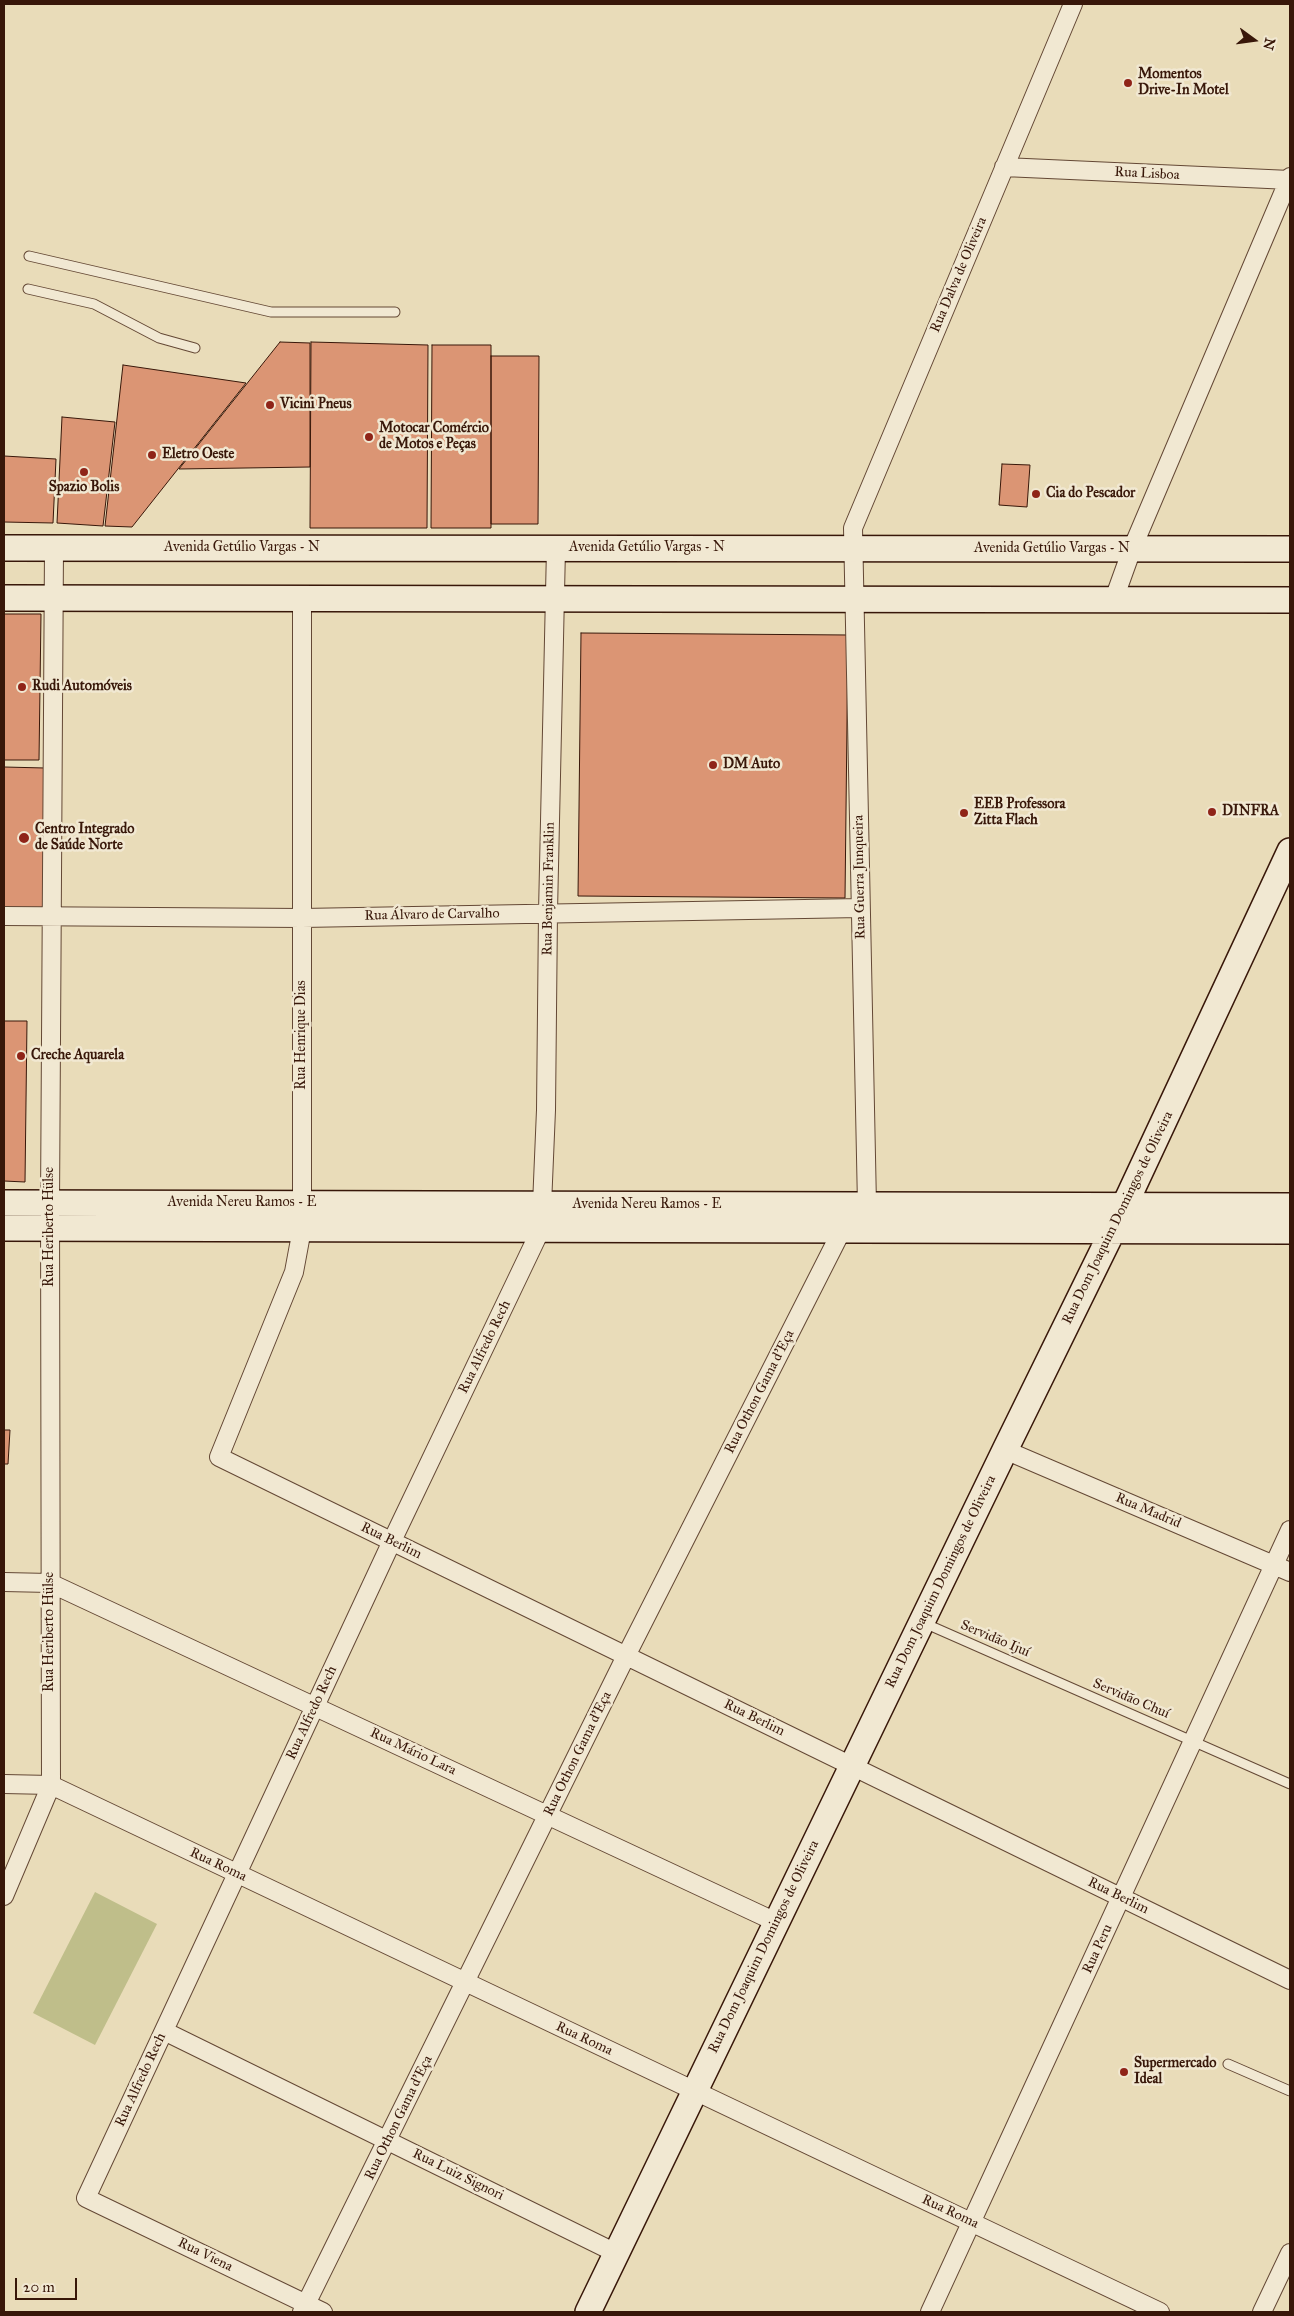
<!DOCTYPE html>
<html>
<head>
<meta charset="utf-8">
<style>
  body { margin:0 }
  #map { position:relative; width:1294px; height:2316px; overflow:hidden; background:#e9dcb9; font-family:"IM FELL Great Primer",serif }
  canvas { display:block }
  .frame { position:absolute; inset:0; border:5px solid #381709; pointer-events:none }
  .north { position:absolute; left:1229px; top:15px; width:50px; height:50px; -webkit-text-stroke:4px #f1e8d2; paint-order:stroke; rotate:104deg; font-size:14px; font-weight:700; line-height:20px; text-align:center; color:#381709 }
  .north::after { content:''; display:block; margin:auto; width:18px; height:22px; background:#381709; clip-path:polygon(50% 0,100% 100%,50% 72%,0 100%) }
  .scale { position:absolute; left:15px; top:2278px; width:62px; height:22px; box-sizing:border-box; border:2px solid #381709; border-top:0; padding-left:6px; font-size:15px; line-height:18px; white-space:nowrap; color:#381709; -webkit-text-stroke:4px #f1e8d2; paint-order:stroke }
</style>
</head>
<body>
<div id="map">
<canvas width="1294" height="2316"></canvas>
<div class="frame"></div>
<div class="north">N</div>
<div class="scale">20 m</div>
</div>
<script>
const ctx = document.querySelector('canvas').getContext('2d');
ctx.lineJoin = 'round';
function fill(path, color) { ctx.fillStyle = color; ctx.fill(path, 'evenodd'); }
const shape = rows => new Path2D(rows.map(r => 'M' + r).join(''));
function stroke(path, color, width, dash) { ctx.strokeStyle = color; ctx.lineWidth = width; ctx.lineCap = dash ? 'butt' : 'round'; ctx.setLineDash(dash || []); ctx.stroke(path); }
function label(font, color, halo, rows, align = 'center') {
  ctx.font = font + ' "IM FELL Great Primer",serif'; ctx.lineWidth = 5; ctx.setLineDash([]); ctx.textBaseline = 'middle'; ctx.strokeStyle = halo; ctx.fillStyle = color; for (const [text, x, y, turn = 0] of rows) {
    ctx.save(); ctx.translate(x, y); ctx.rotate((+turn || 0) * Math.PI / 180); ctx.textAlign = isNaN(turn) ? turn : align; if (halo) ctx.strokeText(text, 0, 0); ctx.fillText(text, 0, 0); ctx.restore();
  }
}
fill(shape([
  [95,1892,157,1924,95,2045,33,2013]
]), '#bfbe8a');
const building = shape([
  [280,342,310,343,310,467,179,469,280,342],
  [311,342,428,345,427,528,310,528,311,342],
  [432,345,491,345,491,528,431,528,432,345],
  [491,356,539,356,538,524,491,524,491,356],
  [123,365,246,383,132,527,105,526,123,365],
  [62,417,115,422,103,526,57,523,62,417],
  [4,456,56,459,53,523,4,522,4,456],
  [1002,464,1030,465,1027,507,999,505,1002,464],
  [4,614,41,614,39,760,4,760,4,614],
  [581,633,848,635,845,898,578,896,581,633],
  [4,767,45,768,44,908,4,908,4,767],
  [4,1021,27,1021,25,1182,4,1181,4,1021],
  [4,1430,10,1430,8,1464,4,1464,4,1430]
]);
fill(building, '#db9574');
stroke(building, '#381709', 1);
const lane = shape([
  [29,256,271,312,395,312],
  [28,289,94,304,159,338,195,348],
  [924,1623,1290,1784],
  [1228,2064,1290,2091]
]);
const street = shape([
  [1004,167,1290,180],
  [302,598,302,1229,294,1272,219,1457,1290,1980],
  [1114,599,1132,549,1290,177],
  [4,916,302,918,860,908],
  [1005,1450,1290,1572],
  [4,1582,50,1583,776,1922],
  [4,1784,51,1785,1160,2312],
  [4,1896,51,1785,50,1203,54,548],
  [164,2031,616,2253],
  [302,2312,626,1656,842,1230,867,1205,853,528,1073,4],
  [323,2312,86,2198,392,1541,541,1229,546,1110,548,912,556,548],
  [930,2312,1290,1530],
  [1262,2312,1290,2253]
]);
const secondary = shape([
  [4,548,1290,549],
  [4,598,1290,600],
  [4,1203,1290,1206],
  [4,1228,1290,1231],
  [588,2312,1005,1450,1113,1230,1290,851]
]);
stroke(lane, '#644835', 11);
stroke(street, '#644835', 20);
stroke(secondary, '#381709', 28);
stroke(lane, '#f1e8d2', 9);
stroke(street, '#f1e8d2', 18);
stroke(secondary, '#f1e8d2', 25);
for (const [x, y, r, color] of [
  [1128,83,5,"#8f2418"],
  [270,405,5,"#8f2418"],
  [369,437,5,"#8f2418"],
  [152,455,5,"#8f2418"],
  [84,472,5,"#8f2418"],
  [1036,494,5,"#8f2418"],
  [22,687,5,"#8f2418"],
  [713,765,5,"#8f2418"],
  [1212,812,5,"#8f2418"],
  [964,813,5,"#8f2418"],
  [24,838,6,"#8f2418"],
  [21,1056,5,"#8f2418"],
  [1124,2072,5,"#8f2418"]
]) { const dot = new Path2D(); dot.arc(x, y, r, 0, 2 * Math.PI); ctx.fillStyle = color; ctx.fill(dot); stroke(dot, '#f1e8d2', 2); }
label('bold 14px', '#381709', '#f1e8d2', [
  ["Momentos",1138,75],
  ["Drive-In Motel",1138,91],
  ["Vicini Pneus",280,405],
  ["Motocar Comércio",379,429],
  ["de Motos e Peças",379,445],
  ["Eletro Oeste",162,455],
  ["Spazio Bolis",84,488,"center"],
  ["Cia do Pescador",1046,494],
  ["Rudi Automóveis",32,687],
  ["DM Auto",723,765],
  ["EEB Professora",974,805],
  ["Zitta Flach",974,821],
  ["DINFRA",1222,812],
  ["Centro Integrado",35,830],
  ["de Saúde Norte",35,846],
  ["Creche Aquarela",31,1056],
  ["Supermercado",1134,2064],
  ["Ideal",1134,2080]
], 'left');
label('14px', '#381709', '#f1e8d2', [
  ["Rua Lisboa",1147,174,3],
  ["Rua Dalva de Oliveira",959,275,-67],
  ["Avenida Getúlio Vargas - N",242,548],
  ["Avenida Getúlio Vargas - N",647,548],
  ["Avenida Getúlio Vargas - N",1052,549],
  ["Rua Guerra Junqueira",860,877,-91],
  ["Rua Benjamin Franklin",549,889,-89],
  ["Rua Álvaro de Carvalho",432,915,-1],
  ["Rua Henrique Dias",302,1035,-90],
  ["Avenida Nereu Ramos - E",242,1203],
  ["Avenida Nereu Ramos - E",647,1205],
  ["Rua Dom Joaquim Domingos de Oliveira",1118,1218,-64],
  ["Rua Heriberto Hülse",50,1227,-90],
  ["Rua Alfredo Rech",485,1347,-64],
  ["Rua Othon Gama d'Eça",760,1392,-63],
  ["Rua Madrid",1148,1511,23],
  ["Rua Berlim",391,1541,26],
  ["Rua Dom Joaquim Domingos de Oliveira",941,1582,-64],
  ["Rua Heriberto Hülse",50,1632,-90],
  ["Servidão Ijuí",995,1639,23],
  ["Servidão Chuí",1131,1699,23],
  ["Rua Alfredo Rech",312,1713,-65],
  ["Rua Berlim",754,1718,26],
  ["Rua Mário Lara",413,1752,25],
  ["Rua Othon Gama d'Eça",578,1754,-64],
  ["Rua Roma",218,1865,25],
  ["Rua Berlim",1118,1896,26],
  ["Rua Dom Joaquim Domingos de Oliveira",764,1947,-64],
  ["Rua Peru",1098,1949,-65],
  ["Rua Roma",584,2039,25],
  ["Rua Alfredo Rech",141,2080,-65],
  ["Rua Othon Gama d'Eça",399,2118,-64],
  ["Rua Luiz Signori",458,2175,26],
  ["Rua Roma",950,2212,25],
  ["Rua Viena",205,2255,26]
]);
</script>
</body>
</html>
